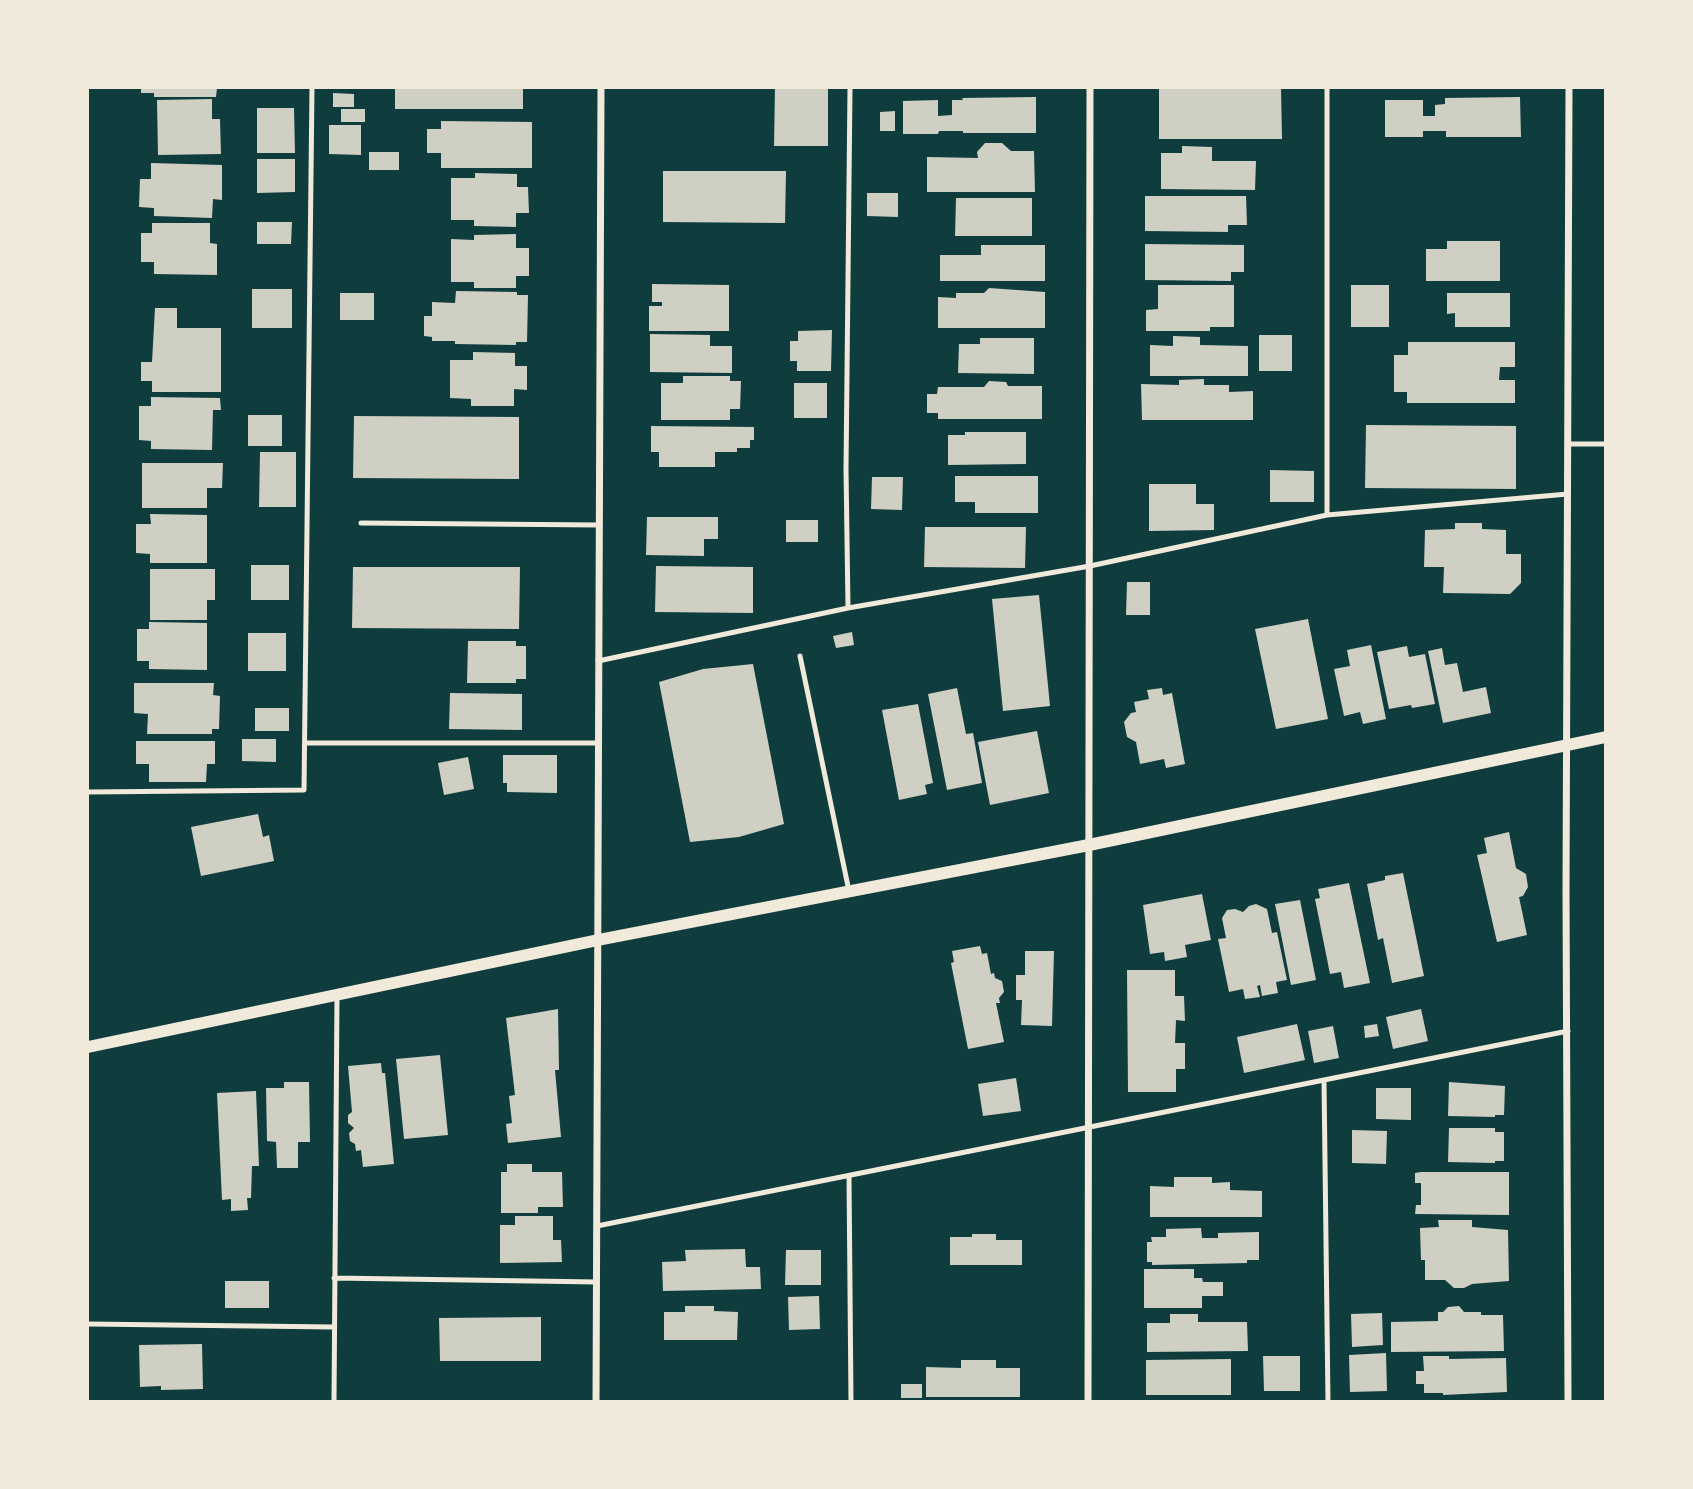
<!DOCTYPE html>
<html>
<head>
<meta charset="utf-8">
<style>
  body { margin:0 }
  #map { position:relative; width:1693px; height:1489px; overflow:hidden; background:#0f3d3e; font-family:"IBM Plex Sans",sans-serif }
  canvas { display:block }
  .frame { position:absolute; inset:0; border:89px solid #f1e9da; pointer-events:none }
</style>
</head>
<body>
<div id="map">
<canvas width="1693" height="1489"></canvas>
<div class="frame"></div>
</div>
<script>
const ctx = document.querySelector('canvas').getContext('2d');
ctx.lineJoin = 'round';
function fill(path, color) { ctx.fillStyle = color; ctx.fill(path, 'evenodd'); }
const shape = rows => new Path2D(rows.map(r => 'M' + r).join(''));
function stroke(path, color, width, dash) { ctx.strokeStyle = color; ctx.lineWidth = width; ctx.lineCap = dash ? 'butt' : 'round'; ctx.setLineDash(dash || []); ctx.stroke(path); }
fill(shape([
  [141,88,217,88,216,97,154,97,154,93,141,93],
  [395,88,523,88,523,109,395,109],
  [775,88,828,88,828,146,774,146],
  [1159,88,1281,88,1282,139,1159,139],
  [333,93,354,94,354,107,333,107],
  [1036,97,1036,133,963,133,963,131,939,131,938,134,903,134,903,101,938,100,938,116,952,115,952,100,963,100,962,98],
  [1520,97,1521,137,1446,137,1446,131,1423,131,1423,137,1385,137,1385,100,1423,100,1423,116,1435,116,1435,105,1445,104,1445,98],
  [212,99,212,119,220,119,221,154,158,155,157,100],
  [257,108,294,108,295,153,257,153],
  [341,109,365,109,365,122,341,122],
  [895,111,895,131,880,131,880,112],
  [441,121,532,122,532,168,441,168,441,153,427,153,427,129,441,129],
  [329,125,361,125,361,155,329,154],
  [985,143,1002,143,1011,151,1034,151,1035,192,927,192,927,157,978,158,977,152],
  [1182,146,1212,147,1212,161,1256,161,1255,190,1161,189,1161,153,1182,153],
  [369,152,399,152,399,170,369,170],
  [257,159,295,159,295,192,257,193],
  [151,163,222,165,222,200,213,199,212,218,154,216,154,208,139,207,140,179,151,179],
  [663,171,786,171,785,223,663,222],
  [475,173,517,174,517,187,528,187,529,213,516,213,516,227,474,226,474,220,451,220,451,178,475,178],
  [867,193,898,193,898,217,867,216],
  [1145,196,1246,196,1247,225,1228,225,1228,232,1145,231],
  [956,198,1032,198,1032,236,955,236],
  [257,222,292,222,291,244,257,244],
  [152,223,210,223,210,243,217,244,217,275,154,274,154,262,141,262,141,233,152,233],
  [516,234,516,248,529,248,529,276,516,276,516,288,474,288,474,282,451,282,451,239,474,240,474,235],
  [1447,241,1500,241,1500,281,1426,281,1426,249,1447,249],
  [1145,244,1244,245,1244,272,1231,272,1231,281,1145,280],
  [981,245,1045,245,1045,281,940,281,940,255,981,255],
  [652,284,729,285,729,331,649,331,649,306,662,306,662,302,652,302],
  [1158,285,1234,285,1234,327,1210,327,1210,331,1146,331,1146,310,1158,309],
  [1351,285,1389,285,1389,327,1351,327],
  [989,288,1045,292,1045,328,938,328,938,297,956,298,956,293,984,293],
  [252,289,292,289,292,328,252,328],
  [456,291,517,292,517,295,528,295,527,342,516,342,516,345,455,344,455,341,432,341,432,337,424,336,424,316,432,316,432,302,455,303],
  [340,293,374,293,374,320,340,320],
  [1447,293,1510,293,1510,327,1455,327,1455,313,1447,314],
  [155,308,177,308,177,328,221,328,221,392,152,392,152,381,141,381,141,362,152,362],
  [832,330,831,371,797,371,797,361,790,361,790,341,798,341,798,331],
  [650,334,710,335,710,346,732,346,732,373,650,372],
  [1259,335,1292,335,1292,371,1259,371],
  [1173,336,1200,337,1200,345,1248,346,1248,376,1150,376,1150,345,1173,346],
  [980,338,1034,338,1034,374,958,373,959,344,980,344],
  [1408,342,1515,342,1515,367,1500,367,1499,380,1515,380,1515,403,1407,403,1407,392,1394,392,1394,355,1408,355],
  [473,352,515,353,515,366,527,366,527,390,514,389,514,406,471,406,471,399,450,398,450,360,473,360],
  [683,376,730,376,730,381,741,381,740,409,730,409,730,420,661,420,661,383,683,383],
  [1204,379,1204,385,1229,385,1229,392,1253,391,1253,420,1142,420,1141,384,1179,385,1179,380],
  [989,381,1006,382,1008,386,1042,386,1042,419,938,419,938,413,927,413,927,394,937,394,938,387,984,387],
  [794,383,827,383,827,418,794,418],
  [151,397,220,398,221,410,213,410,212,450,151,449,151,441,139,440,139,406,151,406],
  [248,415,282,415,282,446,248,446],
  [354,416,519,417,519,479,353,478],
  [1366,425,1516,426,1516,489,1365,488],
  [651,426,754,427,754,440,750,440,750,448,737,448,737,452,715,452,715,467,659,467,659,452,651,452],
  [965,432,1026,432,1026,464,948,465,948,435,965,435],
  [260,452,296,452,296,507,259,507],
  [142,463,223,463,222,488,207,488,207,508,142,508],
  [1270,470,1314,471,1314,502,1270,502],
  [955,476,1038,476,1038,513,975,513,975,502,955,502],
  [872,477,903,477,902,510,871,509],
  [1149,484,1196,484,1196,504,1214,504,1214,530,1149,531],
  [150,514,207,515,207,563,150,563,150,554,136,553,136,524,151,524],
  [647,517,718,517,718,539,704,539,704,556,646,555],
  [786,520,818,520,818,542,786,542],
  [1455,523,1482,523,1482,529,1506,530,1506,554,1521,554,1521,583,1510,594,1443,593,1444,567,1424,567,1425,530,1455,529],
  [925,527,1026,527,1025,568,924,567],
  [251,565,289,565,289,600,251,600],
  [656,566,753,567,753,613,655,612],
  [353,567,520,567,519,629,352,628],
  [150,569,215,569,215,600,207,600,207,620,150,620],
  [1127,582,1150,582,1150,615,1126,615],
  [1039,595,1050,706,1003,711,992,599],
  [1308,619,1328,719,1276,729,1255,629],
  [149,622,207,623,207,670,149,669,149,661,137,661,137,629,149,629],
  [852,632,854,645,836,648,833,636],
  [248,633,286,633,286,671,248,671],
  [468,641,516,641,516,646,526,646,526,679,516,679,516,683,467,683],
  [1371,645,1386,719,1363,724,1360,712,1344,716,1334,669,1350,666,1347,650],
  [1407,646,1409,657,1425,654,1435,704,1412,708,1411,705,1389,709,1377,652],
  [1442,648,1445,665,1457,663,1463,692,1486,687,1491,713,1443,723,1428,651],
  [753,664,784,824,739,837,690,842,659,682,703,669],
  [134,683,214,683,213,695,220,696,219,729,212,729,212,734,147,734,148,714,134,713],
  [957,688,966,734,973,733,982,783,947,790,928,694],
  [1162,688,1163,695,1172,693,1185,764,1166,768,1164,759,1140,764,1136,742,1127,737,1124,722,1131,713,1136,712,1134,702,1149,699,1147,690],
  [450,693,522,694,522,730,449,729],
  [918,704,933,783,925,785,927,794,899,800,882,710],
  [255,708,289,708,289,731,255,731],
  [1037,731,1049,793,990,805,978,742],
  [242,739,276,739,276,762,242,761],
  [136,741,215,741,215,764,207,764,206,782,149,782,149,764,136,764],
  [503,755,557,755,557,793,507,792,507,783,503,783],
  [468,757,474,789,444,795,438,763],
  [258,814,263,837,269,835,274,861,201,876,191,827],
  [1509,832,1516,868,1526,874,1528,887,1523,896,1519,897,1527,935,1497,942,1477,855,1487,853,1484,838],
  [1403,873,1424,976,1392,983,1383,938,1378,940,1367,884,1385,880,1385,876],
  [1349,883,1370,983,1344,988,1341,972,1330,974,1315,899,1320,898,1318,889],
  [1202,894,1211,940,1185,945,1187,957,1165,961,1164,952,1150,954,1143,905],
  [1300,900,1316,980,1291,985,1275,904],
  [1256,904,1267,909,1272,933,1277,932,1287,980,1276,982,1278,993,1262,996,1260,985,1257,986,1260,997,1245,999,1243,989,1229,992,1218,939,1226,938,1222,918,1227,910,1235,909,1243,912,1249,906],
  [980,946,982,954,987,953,991,974,994,973,995,978,1002,981,1004,992,999,998,1000,1003,996,1003,1004,1042,968,1049,951,963,954,962,952,951],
  [1025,951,1054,951,1052,1026,1021,1025,1022,1000,1016,1000,1016,975,1025,975],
  [1127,970,1175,970,1175,996,1184,996,1185,1021,1176,1020,1175,1043,1185,1043,1185,1069,1176,1069,1176,1092,1128,1092],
  [558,1009,559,1070,555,1070,561,1137,508,1143,506,1124,512,1123,509,1096,515,1095,506,1018],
  [1421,1009,1428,1041,1393,1049,1386,1017],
  [1297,1024,1305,1060,1244,1073,1237,1037],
  [1377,1024,1379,1036,1365,1038,1364,1026],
  [1333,1026,1339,1058,1314,1063,1308,1031],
  [440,1055,448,1135,404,1139,396,1059],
  [381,1063,382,1073,385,1073,394,1164,363,1167,361,1150,356,1151,355,1144,350,1141,349,1133,354,1128,348,1123,348,1115,352,1112,348,1066],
  [1016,1078,1021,1111,983,1116,978,1084],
  [284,1082,309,1082,310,1142,298,1142,298,1168,277,1168,276,1142,267,1141,266,1088,284,1088],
  [1449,1082,1505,1086,1504,1115,1495,1115,1495,1117,1448,1116],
  [1376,1088,1411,1088,1411,1120,1376,1119],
  [256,1091,259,1166,252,1166,251,1198,247,1198,248,1210,231,1211,231,1199,222,1200,217,1093],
  [1449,1128,1495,1128,1495,1132,1504,1132,1504,1161,1495,1161,1495,1163,1448,1162],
  [1352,1130,1387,1131,1386,1164,1352,1163],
  [507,1164,532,1164,532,1172,562,1172,563,1207,538,1207,538,1213,501,1213,501,1172,507,1172],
  [1421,1172,1509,1172,1509,1215,1415,1214,1416,1205,1421,1205,1421,1183,1415,1183,1415,1173],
  [1174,1177,1212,1177,1212,1183,1230,1182,1230,1190,1262,1191,1262,1217,1150,1217,1150,1186,1174,1187],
  [515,1216,553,1216,553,1240,561,1240,562,1262,500,1263,500,1225,515,1225],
  [1438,1220,1472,1220,1472,1227,1508,1230,1509,1281,1472,1284,1464,1288,1454,1288,1445,1280,1425,1280,1425,1260,1421,1260,1420,1228,1439,1227],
  [1201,1228,1202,1238,1218,1238,1218,1233,1259,1232,1259,1260,1247,1260,1247,1263,1152,1265,1152,1262,1147,1262,1147,1242,1152,1242,1151,1237,1166,1237,1166,1229],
  [972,1234,996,1234,996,1240,1022,1240,1022,1265,950,1265,950,1237,972,1237],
  [745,1249,746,1267,760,1267,761,1289,663,1291,662,1262,686,1261,685,1250],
  [786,1250,821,1250,821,1285,785,1285],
  [1144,1269,1194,1269,1194,1278,1202,1278,1203,1282,1223,1282,1223,1296,1202,1296,1202,1308,1144,1308],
  [225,1281,269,1281,269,1308,225,1308],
  [819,1296,820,1329,789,1330,788,1297],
  [685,1306,714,1306,714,1311,738,1312,737,1340,664,1340,664,1312,685,1312],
  [1459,1306,1464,1312,1481,1312,1481,1315,1503,1315,1504,1351,1391,1352,1391,1322,1438,1321,1438,1312,1443,1312,1448,1307],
  [1382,1313,1383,1345,1352,1347,1351,1314],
  [1170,1314,1198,1314,1198,1322,1247,1322,1248,1351,1147,1352,1147,1323,1170,1323],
  [541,1317,541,1361,440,1361,439,1318],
  [202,1344,203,1389,161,1390,161,1386,140,1387,139,1345],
  [1386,1353,1387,1391,1350,1392,1349,1355],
  [1263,1356,1300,1356,1300,1391,1264,1391],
  [1423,1356,1449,1356,1449,1359,1506,1358,1507,1392,1443,1395,1443,1393,1424,1393,1424,1384,1416,1384,1416,1371,1424,1371],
  [1231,1359,1231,1395,1146,1395,1146,1360],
  [961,1360,996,1360,996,1368,1020,1368,1020,1397,926,1397,926,1367,961,1368],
  [901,1384,922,1384,922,1398,901,1398]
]), '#cfcfc3');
stroke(shape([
  [1327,88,1327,515],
  [1568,444,1606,444],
  [361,523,599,525],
  [848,608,846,469,850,88],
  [800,656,849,891],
  [598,661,848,608,1090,566,1327,515,1568,494],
  [305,743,598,743],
  [88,792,304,790,312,88],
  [1324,1081,1328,1402],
  [849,1176,851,1402],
  [597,1226,1568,1031],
  [334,1278,597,1282],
  [88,1324,334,1327],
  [334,1402,337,995]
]), '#f1e9da', 5);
stroke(shape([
  [596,1402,601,88],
  [1088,1402,1090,88],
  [1568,1402,1566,890,1569,88]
]), '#f1e9da', 7);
stroke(shape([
  [88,1047,598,940,1089,845,1606,737]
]), '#f1e9da', 12);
</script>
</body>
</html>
